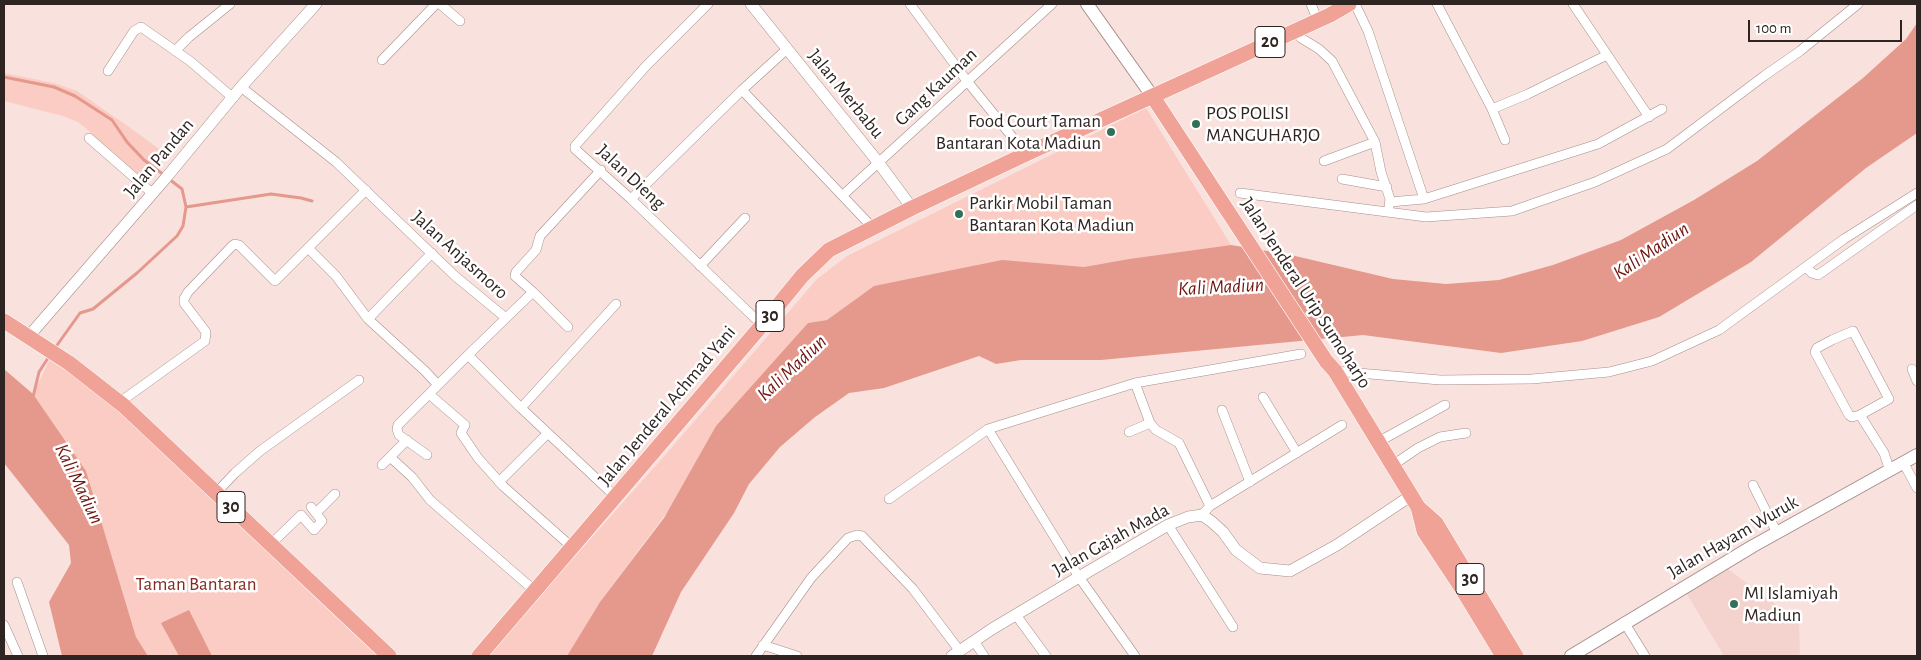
<!DOCTYPE html>
<html>
<head>
<meta charset="utf-8">
<style>
  body { margin:0 }
  #map { position:relative; width:1921px; height:660px; overflow:hidden; background:#f9e1dd; font-family:"Alegreya Sans",sans-serif }
  canvas { display:block }
  .frame { position:absolute; inset:0; border:5px solid #2e2523; pointer-events:none }
  .scale { position:absolute; left:1748px; top:20px; width:154px; height:22px; box-sizing:border-box; border:2px solid #2e2523; border-top:0; padding-left:6px; font-size:15px; line-height:18px; white-space:nowrap; color:#2e2523; -webkit-text-stroke:4px #fff; paint-order:stroke }
</style>
</head>
<body>
<div id="map">
<canvas width="1921" height="660"></canvas>
<div class="frame"></div>
<div class="scale">100 m</div>
</div>
<script>
const ctx = document.querySelector('canvas').getContext('2d');
ctx.lineJoin = 'round';
function fill(path, color) { ctx.fillStyle = color; ctx.fill(path, 'evenodd'); }
const shape = rows => new Path2D(rows.map(r => 'M' + r).join(''));
function stroke(path, color, width, dash) { ctx.strokeStyle = color; ctx.lineWidth = width; ctx.lineCap = dash ? 'butt' : 'round'; ctx.setLineDash(dash || []); ctx.stroke(path); }
function label(font, color, halo, rows, align = 'center') {
  ctx.font = font + ' "Alegreya Sans",sans-serif'; ctx.lineWidth = 5; ctx.setLineDash([]); ctx.textBaseline = 'middle'; ctx.strokeStyle = halo; ctx.fillStyle = color; for (const [text, x, y, turn = 0] of rows) {
    ctx.save(); ctx.translate(x, y); ctx.rotate((+turn || 0) * Math.PI / 180); ctx.textAlign = isNaN(turn) ? turn : align; if (halo) ctx.strokeText(text, 0, 0); ctx.fillText(text, 0, 0); ctx.restore();
  }
}
fill(shape([
  [1720,563,1799,622,1800,656,1724,656,1682,586]
]), '#f4d3ce');
fill(shape([
  [4,73,54,83,77,91,132,129,166,154,141,182,89,131,78,122,63,116,4,101],
  [1146,108,1231,245,1129,259,1084,267,1058,266,874,286,827,320,808,323,600,602,567,656,486,656,660,461,817,279,847,256],
  [50,359,109,402,377,656,148,656,136,637,86,471,33,394]
]), '#faccc4');
fill(shape([
  [1917,23,1917,133,1866,168,1751,262,1659,317,1582,341,1501,353,1363,335,1101,360,1021,360,996,364,979,356,884,388,849,393,815,417,780,447,749,484,734,513,681,592,652,656,567,656,600,602,664,518,716,426,808,323,827,320,874,286,1002,260,1084,267,1129,259,1231,245,1291,255,1393,279,1446,284,1499,280,1553,265,1621,240,1694,200,1757,161,1863,78,1906,39],
  [4,369,33,394,86,471,136,637,148,656,62,656,49,602,71,563,69,545,4,463],
  [189,610,212,656,179,656,161,623]
]), '#e5988c');
stroke(shape([
  [4,77,54,87,75,96,112,120,127,142,144,160,164,175],
  [186,207,271,194,301,198,312,201],
  [55,348,80,313,93,309,137,273,177,236,183,226,186,207,182,189,169,179],
  [33,397,39,372,50,355]
]), '#e5988c', 3);
const minor = shape([
  [440,4,460,21],
  [708,4,646,66,575,146,575,149,631,199,762,325],
  [910,4,967,81,1026,154],
  [1311,4,1318,21],
  [1355,4,1368,31,1424,199],
  [1437,4,1492,109,1505,140],
  [1573,4,1649,117],
  [1295,31,1301,38,1319,49,1332,61,1375,142,1381,172,1390,199,1389,206],
  [787,49,742,90,873,228],
  [175,51,189,37,230,4],
  [382,60,436,4],
  [108,71,134,31,141,27,190,61,232,97],
  [241,87,336,162,455,276,506,318,468,355,521,408,616,497],
  [1492,109,1528,94,1607,55],
  [89,138,152,193],
  [1324,161,1375,142],
  [1342,179,1387,187],
  [1240,193,1426,217,1512,211,1595,182,1667,149,1764,76,1800,51,1858,4],
  [843,195,1052,4],
  [631,199,742,90],
  [1390,202,1424,199,1598,144,1662,109],
  [308,248,336,276,368,319,425,371,438,385],
  [700,266,745,218],
  [1806,267,1812,273,1818,275,1917,205],
  [533,292,568,327],
  [506,318,533,292,515,276,516,272,536,250,540,236,601,170],
  [368,319,432,253],
  [1853,331,1889,399,1860,415,1852,417,1849,415,1815,352,1817,348,1832,340,1853,331],
  [1912,369,1917,381],
  [1335,371,1440,380,1532,379,1609,372,1652,361,1719,330,1844,239,1917,193],
  [1135,383,1150,423,1156,430,1179,443,1210,506],
  [429,394,465,425,461,433,463,436,478,458,503,486,573,548],
  [1263,397,1297,453],
  [120,402,205,341,206,332,184,303,184,299,188,292,232,246,235,244,239,245,275,281,366,190],
  [521,408,616,304],
  [1222,410,1250,482],
  [1860,415,1884,453,1890,471],
  [988,429,1079,577,1135,656],
  [1129,432,1150,423],
  [1378,442,1445,405],
  [427,455,399,435,397,429,398,425,468,355],
  [390,457,412,477,430,500,535,591],
  [1903,462,1917,488],
  [382,465,407,440],
  [1393,465,1418,448,1440,437,1466,433],
  [499,482,548,433],
  [1753,485,1777,533],
  [216,493,235,473,260,451,359,380],
  [889,499,988,429,1135,383,1301,354],
  [316,513,335,494],
  [1202,515,1210,506,1342,425],
  [1168,525,1233,627],
  [271,544,301,515,314,530,322,521,311,507],
  [17,582,43,656],
  [1016,615,1046,656],
  [1624,622,1645,656],
  [4,625,18,656],
  [974,641,984,656],
  [763,645,797,656],
  [756,656,811,578,848,538,857,535,862,536,913,589,959,650]
]);
const tertiary = shape([
  [751,4,878,162,912,208],
  [29,336,165,179,241,87,316,4],
  [952,656,992,629,1079,577,1168,525,1188,517,1202,515,1212,522,1223,532,1236,550,1260,568,1290,571,1337,545,1412,495]
]);
const secondary = shape([
  [1087,4,1153,97],
  [1571,656,1753,546,1917,455]
]);
const trunk = shape([
  [1153,97,1326,361,1335,371,1418,507,1424,531,1461,587,1503,656],
  [4,321,69,363,124,406,389,656],
  [1418,507,1436,523,1516,656],
  [479,656,762,325,802,276,829,250,912,208,1026,154,1330,15,1349,4]
]);
stroke(minor, '#a48e8b', 10);
stroke(tertiary, '#a48e8b', 12);
stroke(secondary, '#a48e8b', 14);
stroke(trunk, '#fff', 16);
stroke(minor, '#fff', 9);
stroke(tertiary, '#fff', 11);
stroke(secondary, '#fff', 12);
stroke(trunk, '#f0a296', 15);
for (const [x, y, r, color] of [
  [1196,124,5,"#346f59"],
  [1111,132,5,"#346f59"],
  [959,214,5,"#346f59"],
  [1734,604,5,"#346f59"]
]) { const dot = new Path2D(); dot.arc(x, y, r, 0, 2 * Math.PI); ctx.fillStyle = color; ctx.fill(dot); stroke(dot, '#fff', 2); }
for (const [x, y, w] of [
  [1270,42,30],
  [770,316,28],
  [231,507,28],
  [1470,579,28]
]) { const box = new Path2D(); box.roundRect(x - w / 2, y - 15.5, w, 31, 4); ctx.fillStyle = '#fff'; ctx.fill(box); stroke(box, '#2e2523', 1); }
label('bold 18px', '#2e2523', null, [
  ["20",1270,42],
  ["30",770,316],
  ["30",231,507],
  ["30",1470,579]
]);
label('19px', '#2e2523', '#fff', [
  ["Gang Kauman",936,87,-43],
  ["Jalan Merbabu",846,94,51],
  ["Jalan Pandan",159,158,-50],
  ["Jalan Dieng",631,177,43],
  ["Jalan Anjasmoro",460,255,42],
  ["Jalan Jenderal Urip Sumoharjo",1306,293,57],
  ["Jalan Jenderal Achmad Yani",667,406,-50],
  ["Jalan Hayam Wuruk",1733,537,-30],
  ["Jalan Gajah Mada",1111,540,-29]
]);
label('19px', '#2e2523', '#fff', [
  ["POS POLISI",1206,113],
  ["MANGUHARJO",1206,135],
  ["Food Court Taman",1101,121,"right"],
  ["Bantaran Kota Madiun",1101,143,"right"],
  ["Parkir Mobil Taman",969,203],
  ["Bantaran Kota Madiun",969,225],
  ["MI Islamiyah",1744,593],
  ["Madiun",1744,615]
], 'left');
label('19px', '#842a22', '#fff', [
  ["Taman Bantaran",196,584]
]);
label('italic 20px', '#701510', '#fff', [
  ["Kali Madiun",1651,251,-34],
  ["Kali Madiun",1221,287,-3],
  ["Kali Madiun",792,368,-43],
  ["Kali Madiun",79,484,64]
]);
</script>
</body>
</html>
